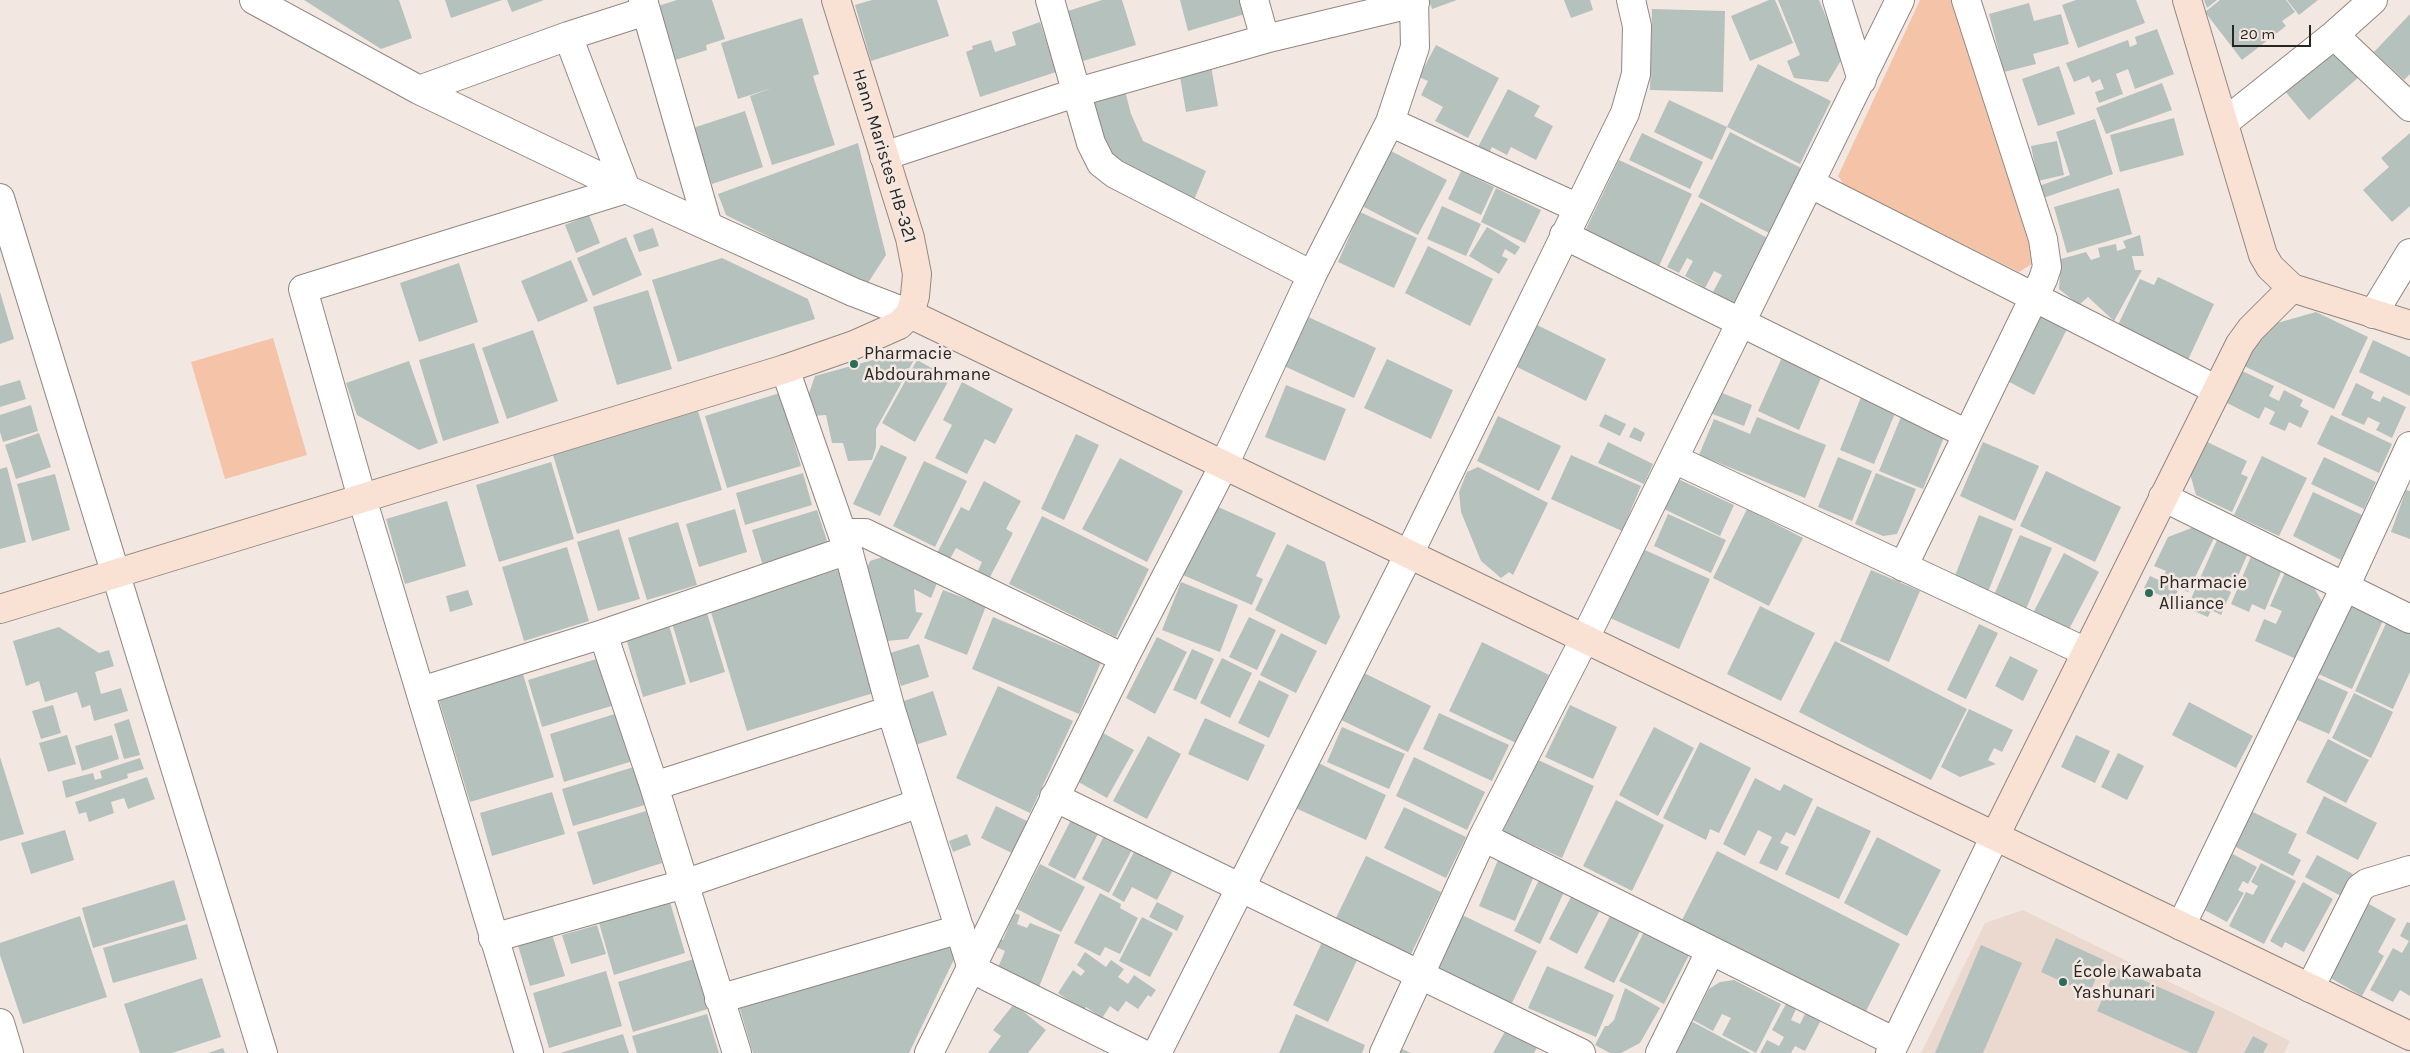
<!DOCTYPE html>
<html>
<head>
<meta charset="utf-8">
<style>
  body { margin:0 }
  #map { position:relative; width:2410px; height:1053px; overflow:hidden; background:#f3e7e1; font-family:Karla,sans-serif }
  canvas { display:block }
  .scale { position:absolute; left:2232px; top:25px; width:79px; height:22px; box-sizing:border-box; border:2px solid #292522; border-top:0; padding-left:6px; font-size:15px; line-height:18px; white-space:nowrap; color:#292522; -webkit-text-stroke:4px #f3e7e1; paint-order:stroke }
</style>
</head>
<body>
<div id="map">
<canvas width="2410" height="1053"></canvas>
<div class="scale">20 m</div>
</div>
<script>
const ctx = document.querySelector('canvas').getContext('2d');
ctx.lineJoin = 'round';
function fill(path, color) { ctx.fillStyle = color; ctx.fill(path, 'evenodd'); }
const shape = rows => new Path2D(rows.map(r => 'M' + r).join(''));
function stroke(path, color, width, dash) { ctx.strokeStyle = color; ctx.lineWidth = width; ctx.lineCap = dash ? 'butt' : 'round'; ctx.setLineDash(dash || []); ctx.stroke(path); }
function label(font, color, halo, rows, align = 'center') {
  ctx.font = font + ' Karla,sans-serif'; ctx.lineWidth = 5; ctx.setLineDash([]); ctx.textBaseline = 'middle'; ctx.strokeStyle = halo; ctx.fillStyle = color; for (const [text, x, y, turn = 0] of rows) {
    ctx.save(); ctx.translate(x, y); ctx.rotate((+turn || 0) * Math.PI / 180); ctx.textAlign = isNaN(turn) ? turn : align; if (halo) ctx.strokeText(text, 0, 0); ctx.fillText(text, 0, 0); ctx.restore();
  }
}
fill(shape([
  [2023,910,2290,1041,2284,1053,1921,1053,1985,923]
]), '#ebd9cf');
fill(shape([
  [1920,0,1955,0,2035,262,2019,272,1844,185,1838,176],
  [273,338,307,455,225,479,191,362]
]), '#f5c4a8');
fill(shape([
  [304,0,399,0,412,38,381,49],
  [445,0,502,0,451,18],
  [507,0,544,0,512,12],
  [677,0,712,0,725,39,706,45,707,50,672,61,655,7],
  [872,0,937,0,949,36,871,61,855,5],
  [1102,0,1122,0,1136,45,1083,61,1068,11],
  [1180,0,1240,0,1245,14,1188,31],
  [1429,0,1457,0,1432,9],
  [1564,0,1590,0,1593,10,1571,18],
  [1769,0,1775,0,1793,43,1750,61,1731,16],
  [1778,0,1819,0,1843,57,1828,82,1794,78,1787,61,1800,55],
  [2076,0,2136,0,2145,23,2078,48,2062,5],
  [2204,0,2217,0,2207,8],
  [2220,0,2286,0,2295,12,2282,21,2286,26,2242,60,2205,12],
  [2287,0,2318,0,2299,15],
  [2029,3,2034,21,2061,14,2069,44,2033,54,2036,64,2004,72,1989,14],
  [1652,9,1725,11,1723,92,1650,90],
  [2410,14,2410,74,2404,80,2374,52],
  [802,18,819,74,813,76,835,145,772,165,750,96,772,88,738,99,721,43],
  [1040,22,1056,72,980,97,966,52,973,49,972,46,991,40,995,52,1016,45,1012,32],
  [2157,29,2174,74,2135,89,2128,69,2116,74,2123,94,2099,103,2095,92,2104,89,2100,79,2092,83,2089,76,2074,82,2066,63,2128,40,2130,47,2137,44,2135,37],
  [1436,45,1499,78,1468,138,1435,121,1443,107,1421,95,1428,81,1419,77],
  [2334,48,2359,77,2309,120,2284,90],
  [1758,64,1831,101,1800,164,1727,127],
  [1211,66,1218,106,1186,112,1179,71],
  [2059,66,2075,114,2038,126,2022,79],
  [2162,83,2172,110,2106,134,2096,108],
  [1124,87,1131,114,1143,141,1206,171,1194,200,1112,162,1089,96],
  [1508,89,1540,106,1534,116,1553,126,1536,160,1511,147,1507,155,1492,147,1488,155,1477,149],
  [1669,100,1727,127,1712,160,1654,132],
  [745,111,763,167,712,184,693,128],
  [2174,118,2184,155,2120,172,2110,135],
  [2095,119,2113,174,2043,198,2039,186,2070,175,2056,132],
  [1730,132,1803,169,1771,234,1698,197],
  [1642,133,1703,162,1690,189,1629,160],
  [2410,133,2410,206,2392,222,2363,190,2389,167,2381,158],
  [2057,141,2064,175,2038,181,2031,146],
  [858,143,886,255,866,286,726,215,718,194],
  [1389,150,1447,180,1418,235,1360,205],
  [1619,160,1692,194,1659,266,1585,231],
  [1461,171,1494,187,1481,215,1448,199],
  [1496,188,1541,210,1525,243,1481,222],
  [2119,188,2132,234,2067,253,2054,207],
  [1701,202,1771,240,1737,305,1713,292,1722,275,1714,271,1705,288,1685,276,1693,261,1687,258,1679,273,1667,267],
  [1442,206,1481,224,1466,256,1427,239],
  [1360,212,1417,238,1394,288,1338,262],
  [589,215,600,243,576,253,565,225],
  [1487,227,1520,247,1515,255,1505,249,1502,256,1508,259,1499,274,1469,256],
  [653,228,659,246,639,252,633,235],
  [2140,235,2144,256,2132,256,2135,270,2142,270,2114,321,2088,297,2079,305,2059,289,2061,259,2086,252,2091,260,2100,257,2098,248,2116,244,2117,251,2126,248,2123,241],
  [626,237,642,275,593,296,577,258],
  [1428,246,1493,279,1470,326,1405,293],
  [722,258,808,299,815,319,678,362,652,280],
  [571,260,588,301,538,322,521,281],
  [459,263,478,322,419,342,400,283],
  [2158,277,2214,304,2187,362,2116,329,2140,279,2154,285],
  [648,290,672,369,617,385,593,307],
  [0,292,14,339,0,344],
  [2031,310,2067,329,2034,395,1998,376],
  [2316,312,2368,337,2334,409,2244,366,2263,327],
  [1306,316,1376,348,1354,398,1284,366],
  [1533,323,1606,359,1586,401,1513,365],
  [533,330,558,401,507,419,482,348],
  [2373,340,2410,357,2410,396,2359,372],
  [474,343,499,423,443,441,419,360],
  [905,351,915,358,876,429,876,447,872,460,848,461,843,443,832,443,826,415,813,416,806,402,815,376],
  [1784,353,1824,371,1799,430,1758,411],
  [1387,359,1453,390,1431,439,1364,408],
  [917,360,950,378,915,442,882,423],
  [409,361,438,443,419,450,357,415,346,383],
  [2240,370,2274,386,2269,396,2279,401,2284,390,2303,400,2300,406,2309,411,2301,428,2289,422,2285,431,2269,424,2275,412,2265,407,2259,419,2225,402],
  [20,380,26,399,0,407,0,386],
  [962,382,1013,409,995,444,985,439,967,474,935,458,952,425,943,420],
  [2356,383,2374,392,2371,398,2380,402,2383,396,2406,407,2392,438,2376,430,2380,423,2368,417,2364,425,2341,415],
  [1286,385,1346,409,1325,461,1265,437],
  [1717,391,1752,405,1744,426,1710,413],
  [1863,392,1898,406,1874,464,1840,450],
  [780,393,801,466,727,488,705,416],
  [31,405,38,431,3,442,0,432,0,415],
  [698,411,722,490,577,534,553,455],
  [1903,412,1947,430,1923,489,1879,471],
  [1605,414,1626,424,1620,436,1599,426],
  [2331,415,2392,444,2379,473,2317,444],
  [1498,416,1561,446,1539,491,1477,461],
  [1757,417,1826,445,1805,498,1699,455,1714,419,1750,434],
  [1634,427,1645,433,1641,442,1629,437],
  [39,433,51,467,16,479,5,445],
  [1076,434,1099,445,1064,520,1041,509],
  [2203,440,2247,461,2241,474,2248,477,2232,512,2196,495,2189,470],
  [1608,442,1653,464,1644,484,1598,463],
  [1983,442,2039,466,2015,521,1960,496],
  [881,445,907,457,880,516,853,504],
  [1571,455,1641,486,1622,531,1551,499],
  [2262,456,2307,478,2279,536,2234,515],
  [1838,457,1872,471,1852,521,1818,507],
  [2324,457,2376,482,2364,509,2311,484],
  [1120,458,1183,491,1147,562,1082,529],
  [924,461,967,481,935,547,893,526],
  [551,462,574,539,499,562,476,485],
  [7,467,26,542,0,549,0,469],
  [1478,467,1548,503,1513,575,1509,572,1501,578,1481,561,1461,512,1459,492,1467,472],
  [2046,471,2121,507,2095,562,2020,526],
  [803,473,812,505,745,525,736,493],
  [1876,473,1916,489,1897,534,1883,536,1855,524],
  [55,474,70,530,32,541,17,484],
  [1678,479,1734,505,1720,536,1664,509],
  [984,481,1021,501,1006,529,1013,533,989,579,977,573,982,562,956,548,950,559,937,553,961,507,969,511],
  [2406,490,2410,491,2410,539,2391,532],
  [2313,492,2362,515,2341,560,2293,536],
  [447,501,466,566,405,584,386,519],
  [1214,505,1276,533,1256,576,1263,579,1252,605,1183,575],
  [735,509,747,552,699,567,686,524],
  [1747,509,1803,538,1769,606,1713,578],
  [817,510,829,547,763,566,752,530],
  [1668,514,1726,540,1711,573,1654,546],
  [1979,515,2013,529,1988,592,1954,578],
  [1042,516,1149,569,1116,637,1009,584],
  [678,522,697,585,647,600,628,538],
  [2194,527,2215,536,2188,592,2179,588,2173,601,2144,588,2150,576,2161,581,2166,571,2154,566,2168,537],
  [619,529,640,599,598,611,577,542],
  [2020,535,2052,548,2026,609,1994,595],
  [2217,540,2248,553,2235,583,2228,580,2224,588,2231,592,2221,615,2211,610,2208,617,2194,611,2197,604,2190,601],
  [1287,544,1325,562,1340,617,1326,645,1255,610],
  [567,547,589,621,524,641,502,567],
  [1638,547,1710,579,1679,649,1608,617],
  [2064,553,2099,572,2066,635,2031,617],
  [892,554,939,578,931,598,914,589,916,612,923,613,908,639,887,641,872,604,877,598,864,576,870,561],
  [2252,554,2283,567,2265,610,2252,604,2249,612,2231,604],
  [840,569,877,692,747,731,710,609],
  [1871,570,1920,591,1889,662,1840,641],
  [2286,570,2310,580,2326,609,2301,661,2255,641,2264,619,2276,624,2282,611,2270,606],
  [1181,582,1238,605,1220,652,1162,630],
  [468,590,473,605,450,612,446,596],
  [943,590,986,606,967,655,924,638],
  [2347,597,2386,614,2352,689,2314,672],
  [1760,606,1815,633,1781,701,1727,674],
  [707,613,725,672,690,683,672,623],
  [993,617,1101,662,1079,714,972,669],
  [1249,617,1276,630,1257,670,1229,657],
  [2388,619,2410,629,2410,672,2393,709,2355,691],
  [1979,624,1998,633,1966,699,1947,690],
  [669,625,686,684,643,697,626,638],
  [59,627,99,653,109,650,114,666,95,672,101,694,121,688,128,711,94,721,90,705,82,708,77,692,45,702,39,681,26,686,13,641],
  [1281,633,1317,651,1296,693,1260,675],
  [1157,637,1187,652,1155,714,1126,698],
  [1835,641,1967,709,1931,780,1799,712],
  [1482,642,1549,675,1516,743,1449,711],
  [919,644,929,677,901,686,890,653],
  [1192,649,1214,659,1196,700,1173,690],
  [2010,656,2038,670,2023,701,1995,686],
  [603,657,618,704,542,727,528,680],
  [1222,658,1252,673,1230,718,1200,703],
  [1358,670,1431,706,1408,752,1335,717],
  [522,671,554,777,470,802,438,697],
  [2311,675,2348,692,2329,734,2293,718],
  [1259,680,1289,695,1269,738,1238,723],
  [998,686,1073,721,1030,813,956,778],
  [933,691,947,735,915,745,901,702],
  [2354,693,2393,712,2371,758,2332,738],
  [2189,702,2253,736,2236,768,2172,735],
  [53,705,61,733,41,739,32,711],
  [1570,705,1617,727,1593,779,1545,757],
  [1969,709,2013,730,2002,752,1994,748,1988,760,1996,764,1960,777,1941,767],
  [618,713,633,761,564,782,550,734],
  [1439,713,1509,745,1492,781,1423,749],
  [1205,718,1265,745,1248,781,1188,754],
  [129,719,140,755,124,759,114,724],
  [1342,727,1405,754,1389,789,1327,762],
  [1654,727,1694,748,1658,816,1619,795],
  [1101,732,1134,750,1107,798,1075,780],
  [67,735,76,764,48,772,39,743],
  [112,735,119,759,82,771,75,746],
  [2076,735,2110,751,2095,783,2061,767],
  [1148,736,1181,754,1147,819,1113,801],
  [2328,739,2369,760,2346,803,2306,782],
  [1700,742,1751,768,1719,833,1710,829,1706,840,1663,818],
  [2118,753,2144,766,2127,800,2101,787],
  [0,757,24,834,0,841],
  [1414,757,1485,792,1467,830,1396,796],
  [140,758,144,769,127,774,128,778,66,798,62,781,93,773,95,780,102,778,100,771],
  [1536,759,1594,786,1562,858,1503,831],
  [1312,760,1386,795,1366,840,1291,806],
  [637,766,648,804,573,826,562,789],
  [147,777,155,799,128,809,124,798,111,802,114,813,89,822,86,812,79,814,75,802],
  [1755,778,1780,791,1784,784,1813,799,1795,836,1786,832,1780,843,1789,847,1777,871,1759,863,1772,837,1758,830,1745,856,1723,844],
  [552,792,565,834,492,856,480,813],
  [2324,796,2377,823,2358,860,2306,833],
  [1616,800,1664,825,1632,891,1583,866],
  [996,806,1029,822,1014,854,981,838],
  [1817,806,1871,831,1839,899,1785,874],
  [1404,807,1466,837,1446,878,1384,848],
  [2245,808,2297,834,2288,853,2301,860,2293,876,2228,843],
  [646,811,662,863,593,885,577,832],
  [1072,818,1099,832,1075,879,1048,865],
  [65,830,74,860,31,874,21,843],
  [1106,832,1134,846,1109,893,1082,879],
  [967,834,971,845,953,852,949,841],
  [1877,837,1941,870,1907,936,1844,903],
  [1136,848,1174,868,1157,900,1132,887,1124,902,1112,895],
  [1717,851,1900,944,1864,1015,1681,922],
  [2229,852,2257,867,2248,884,2243,881,2238,890,2244,893,2227,922,2199,907],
  [2317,855,2353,874,2341,896,2305,877],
  [1366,856,1441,892,1410,956,1335,920],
  [1498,860,1534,876,1515,921,1479,906],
  [2261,863,2296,881,2264,944,2229,926,2246,892,2253,895,2258,886,2251,882],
  [1040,864,1085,887,1061,932,1017,909],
  [174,880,186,920,93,948,82,908],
  [1539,880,1564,892,1540,944,1514,931],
  [2303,882,2333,899,2304,952,2285,942,2282,948,2270,941],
  [1100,893,1121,904,1120,908,1138,918,1120,954,1105,947,1100,956,1074,943],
  [1573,893,1601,908,1577,954,1549,939],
  [2360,899,2396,919,2378,952,2384,956,2362,996,2320,972],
  [670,902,685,953,614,975,599,923],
  [1157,902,1184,916,1177,931,1149,917],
  [1612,912,1642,927,1614,983,1584,968],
  [1014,913,1020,915,1017,924,1027,928,1030,923,1060,935,1039,987,997,970,1005,951,994,946,998,937,1003,940],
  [1458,913,1537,951,1511,1005,1432,967],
  [80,916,107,997,23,1024,0,955,0,943],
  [1142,917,1173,933,1150,977,1119,961],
  [2407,922,2410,923,2410,996,2400,990,2393,1002,2370,990,2393,948,2402,953,2409,941,2400,936],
  [187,924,197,959,113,983,103,948],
  [597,925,606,954,571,964,562,935],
  [551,931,565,976,530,986,517,942],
  [1644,932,1689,955,1664,1004,1619,981],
  [2056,938,2104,960,2089,994,2041,972],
  [1323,940,1359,956,1328,1022,1293,1005],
  [953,941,957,953,909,1053,753,1053,739,1006],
  [1981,945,2022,963,1983,1053,1935,1053],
  [1085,952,1106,967,1111,960,1124,969,1118,977,1128,984,1134,975,1156,990,1151,997,1148,995,1138,1009,1126,1001,1118,1012,1110,1006,1102,1018,1086,1007,1084,1011,1058,993,1073,970,1081,976,1085,971,1077,965],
  [697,958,711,1008,633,1032,618,982],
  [1547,966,1614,995,1596,1037,1528,1008],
  [2116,968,2215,1012,2197,1053,2191,1053,2097,1011],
  [606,971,622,1026,549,1048,533,993],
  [202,978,221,1037,172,1053,140,1053,124,1004],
  [1734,980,1781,1004,1756,1053,1722,1035,1731,1018,1722,1014,1713,1031,1693,1020,1709,989,1720,982],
  [1625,988,1660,1008,1640,1043,1621,1053,1610,1053,1595,1045,1605,1026,1608,1026,1614,1020],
  [1787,1002,1797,1007,1791,1020,1800,1024,1806,1012,1821,1020,1805,1051,1795,1046,1791,1053,1760,1053,1767,1040,1779,1046,1784,1037,1772,1030],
  [1014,1004,1046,1030,1028,1053,988,1053,1001,1036,993,1030],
  [707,1014,719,1053,637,1053,632,1036],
  [1296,1014,1365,1045,1362,1053,1279,1053],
  [1689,1020,1751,1053,1671,1053],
  [1508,1026,1539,1044,1534,1053,1493,1053],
  [623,1034,629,1053,560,1053],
  [2253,1036,2268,1044,2263,1053,2244,1053],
  [1398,1047,1411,1053,1395,1053],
  [223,1048,225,1053,208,1053]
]), '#b5c1bd');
const street = shape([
  [254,0,419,90,626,189,853,292,910,314],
  [643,0,708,226],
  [1050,0,1091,143,1101,163,1115,174,1312,275],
  [1254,0,1265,39],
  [1837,0,1862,80],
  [2334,35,2410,107],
  [419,90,568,36,646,11],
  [1390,122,1578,208],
  [2225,122,2334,35,2373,0],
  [884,156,1078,92,1265,39,1415,3],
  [1811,184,2217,390],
  [0,198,263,1053],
  [1564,235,1967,434],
  [2373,314,2410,253],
  [785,369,848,550,891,710,972,969,1141,1053],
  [1674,459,2086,652],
  [2163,497,2410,619],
  [843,533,865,533,1124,658],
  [1903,567,2043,279,2047,267,2043,239,1966,0],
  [603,634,654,786,737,1053],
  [421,691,603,634,848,550],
  [654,786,891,710],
  [1054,797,1581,1053],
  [1483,837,1895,1042],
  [2181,926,2345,587,2410,446],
  [493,938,684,884,920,803],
  [2310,988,2360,888,2367,883,2410,870],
  [719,999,960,929],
  [0,1023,9,1053],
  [529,1053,362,498,303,289,626,189,568,36],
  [929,1053,1124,658,1224,465,1312,275,1390,122,1415,47,1414,0],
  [1157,1053,1409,554,1625,113,1636,74,1637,26,1631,0],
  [1384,1053,1483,837,1585,638,1900,0],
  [1660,1053,1710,952],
  [1890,1053,1995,836]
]);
const secondary = shape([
  [2187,0,2263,255,2270,267,2292,288,2410,325],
  [910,314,2410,1036],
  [0,609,785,369,854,345,899,325,910,314,915,296,917,274,910,238,836,0],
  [1995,836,2240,344,2251,329,2292,288]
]);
stroke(street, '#918781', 30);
stroke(secondary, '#918781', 30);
stroke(street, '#fff', 28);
stroke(secondary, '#f9e2d4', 28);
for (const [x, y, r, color] of [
  [854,364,5,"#2b6c5b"],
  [2149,593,5,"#2b6c5b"],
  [2063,982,5,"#2b6c5b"]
]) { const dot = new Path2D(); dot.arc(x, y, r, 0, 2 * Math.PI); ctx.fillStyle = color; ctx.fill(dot); stroke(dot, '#f3e7e1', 2); }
label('18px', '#292522', '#f3e7e1', [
  ["Hann Maristes HB-321",884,156,73]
]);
label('18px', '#292522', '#f3e7e1', [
  ["Pharmacie",864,354],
  ["Abdourahmane",864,375],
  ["Pharmacie",2159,583],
  ["Alliance",2159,604],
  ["École Kawabata",2073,972],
  ["Yashunari",2073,993]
], 'left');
</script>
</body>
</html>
